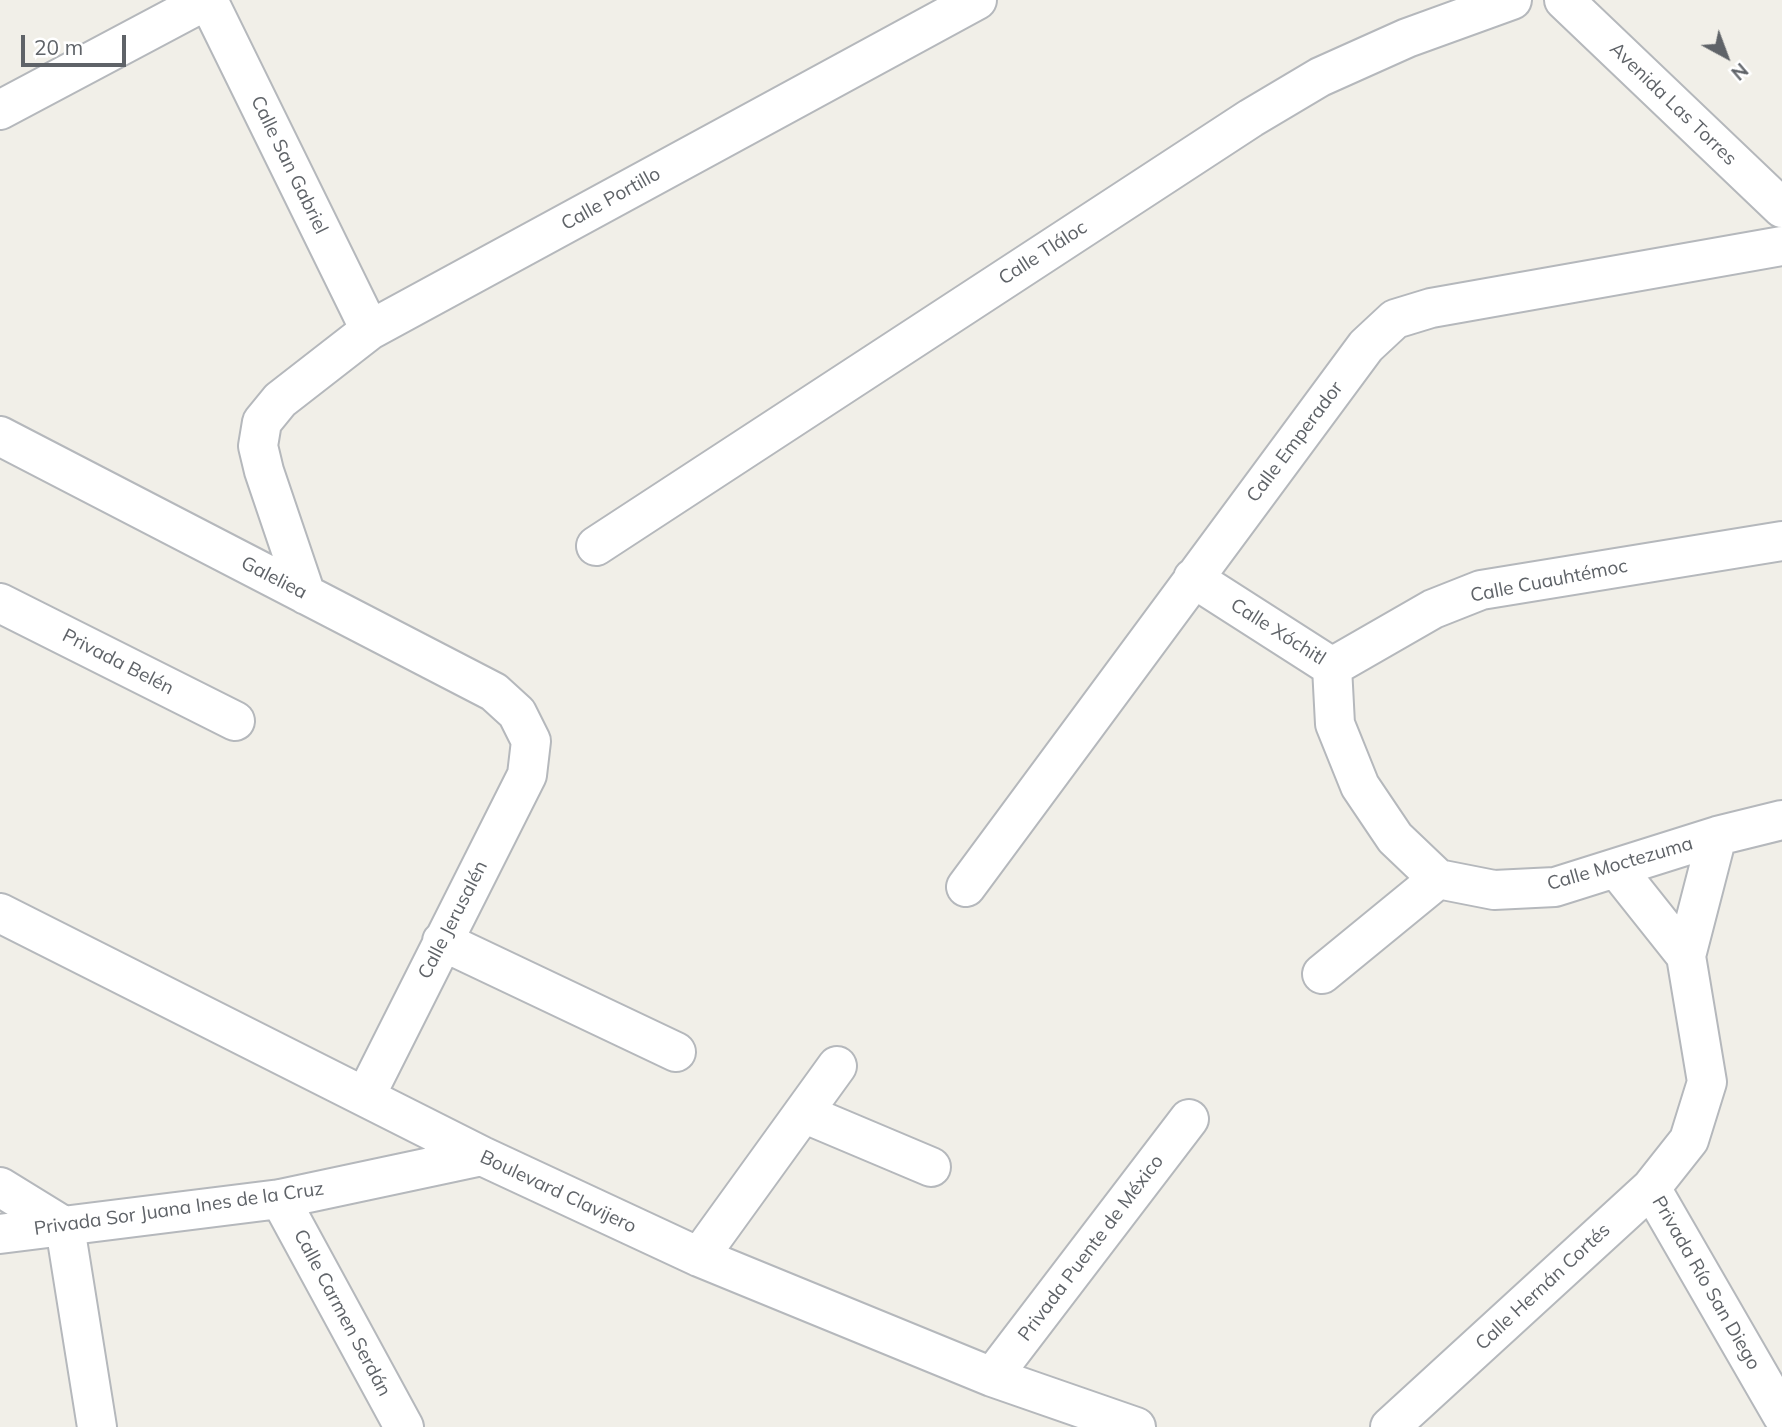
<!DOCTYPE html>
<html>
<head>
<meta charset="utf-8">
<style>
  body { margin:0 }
  #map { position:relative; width:1782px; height:1427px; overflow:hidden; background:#f1efe8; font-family:Mulish,sans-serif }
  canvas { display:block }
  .north { position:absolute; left:1691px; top:21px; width:70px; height:70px; -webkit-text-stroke:5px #fff; paint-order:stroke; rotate:139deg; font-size:19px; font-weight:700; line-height:28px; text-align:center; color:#5f6368 }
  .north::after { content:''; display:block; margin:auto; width:24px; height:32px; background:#5f6368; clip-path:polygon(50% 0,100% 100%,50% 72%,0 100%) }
  .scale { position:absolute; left:21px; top:35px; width:105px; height:32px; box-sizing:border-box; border:4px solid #5f6368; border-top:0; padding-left:9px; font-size:21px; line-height:24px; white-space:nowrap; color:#5f6368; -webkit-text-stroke:5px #fff; paint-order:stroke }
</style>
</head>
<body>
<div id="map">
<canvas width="1782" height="1427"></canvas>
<div class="north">N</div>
<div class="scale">20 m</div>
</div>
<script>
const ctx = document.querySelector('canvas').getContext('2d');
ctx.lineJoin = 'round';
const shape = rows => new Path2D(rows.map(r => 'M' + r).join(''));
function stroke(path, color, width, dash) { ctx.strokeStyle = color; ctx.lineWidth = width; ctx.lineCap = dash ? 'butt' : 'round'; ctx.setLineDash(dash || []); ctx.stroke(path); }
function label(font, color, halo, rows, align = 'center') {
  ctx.font = font + ' Mulish,sans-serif'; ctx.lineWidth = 5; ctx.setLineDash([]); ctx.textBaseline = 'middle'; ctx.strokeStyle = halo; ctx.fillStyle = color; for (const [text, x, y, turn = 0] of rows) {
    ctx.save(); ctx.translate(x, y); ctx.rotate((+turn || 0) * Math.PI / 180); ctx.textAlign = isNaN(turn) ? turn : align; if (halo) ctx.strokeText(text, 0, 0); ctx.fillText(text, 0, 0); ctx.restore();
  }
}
const minor = shape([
  [208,0,370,330],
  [1564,0,1782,208],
  [0,110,207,0],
  [0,436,494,692,517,713,531,741,527,775,365,1097],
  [596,546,1251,118,1320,77,1407,38,1512,0],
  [1193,578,1332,667],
  [306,595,264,471,258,446,262,422,280,400,370,330,977,0],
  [0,603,235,721],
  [1332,667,1433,609,1481,590,1782,541],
  [1332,667,1335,724,1360,786,1395,838,1438,879],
  [1616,868,1686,956],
  [1438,879,1494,890,1555,887,1717,836,1782,820],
  [966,887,1366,346,1395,319,1431,308,1782,246],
  [0,913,482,1156,699,1257,992,1377,1136,1427],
  [442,941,676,1052],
  [1322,974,1438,879],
  [803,1113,931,1167],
  [0,1187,65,1227],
  [1651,1188,1782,1415],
  [280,1199,404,1427],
  [65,1227,97,1427],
  [0,1234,280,1199,482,1156],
  [699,1257,837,1066],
  [992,1377,1189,1119],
  [1390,1427,1651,1188,1689,1140,1707,1082,1686,956,1717,836]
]);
stroke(minor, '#b5b8bc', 42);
stroke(minor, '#fff', 38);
label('19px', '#5f6368', '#fff', [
  ["Avenida Las Torres",1673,104,44],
  ["Calle San Gabriel",289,165,64],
  ["Calle Portillo",611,199,-29],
  ["Calle Tláloc",1043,253,-33],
  ["Calle Emperador",1295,442,-53],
  ["Galeliea",274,578,27],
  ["Calle Cuauhtémoc",1549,581,-11],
  ["Calle Xóchitl",1278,632,32],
  ["Privada Belén",118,662,27],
  ["Calle Moctezuma",1620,864,-16],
  ["Calle Jerusalén",453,920,-63],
  ["Boulevard Clavijero",558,1192,25],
  ["Privada Sor Juana Ines de la Cruz",179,1209,-8],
  ["Privada Puente de México",1091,1248,-53],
  ["Privada Río San Diego",1706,1283,60],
  ["Calle Hernán Cortés",1543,1287,-43],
  ["Calle Carmen Serdán",342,1313,62]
]);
</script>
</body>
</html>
